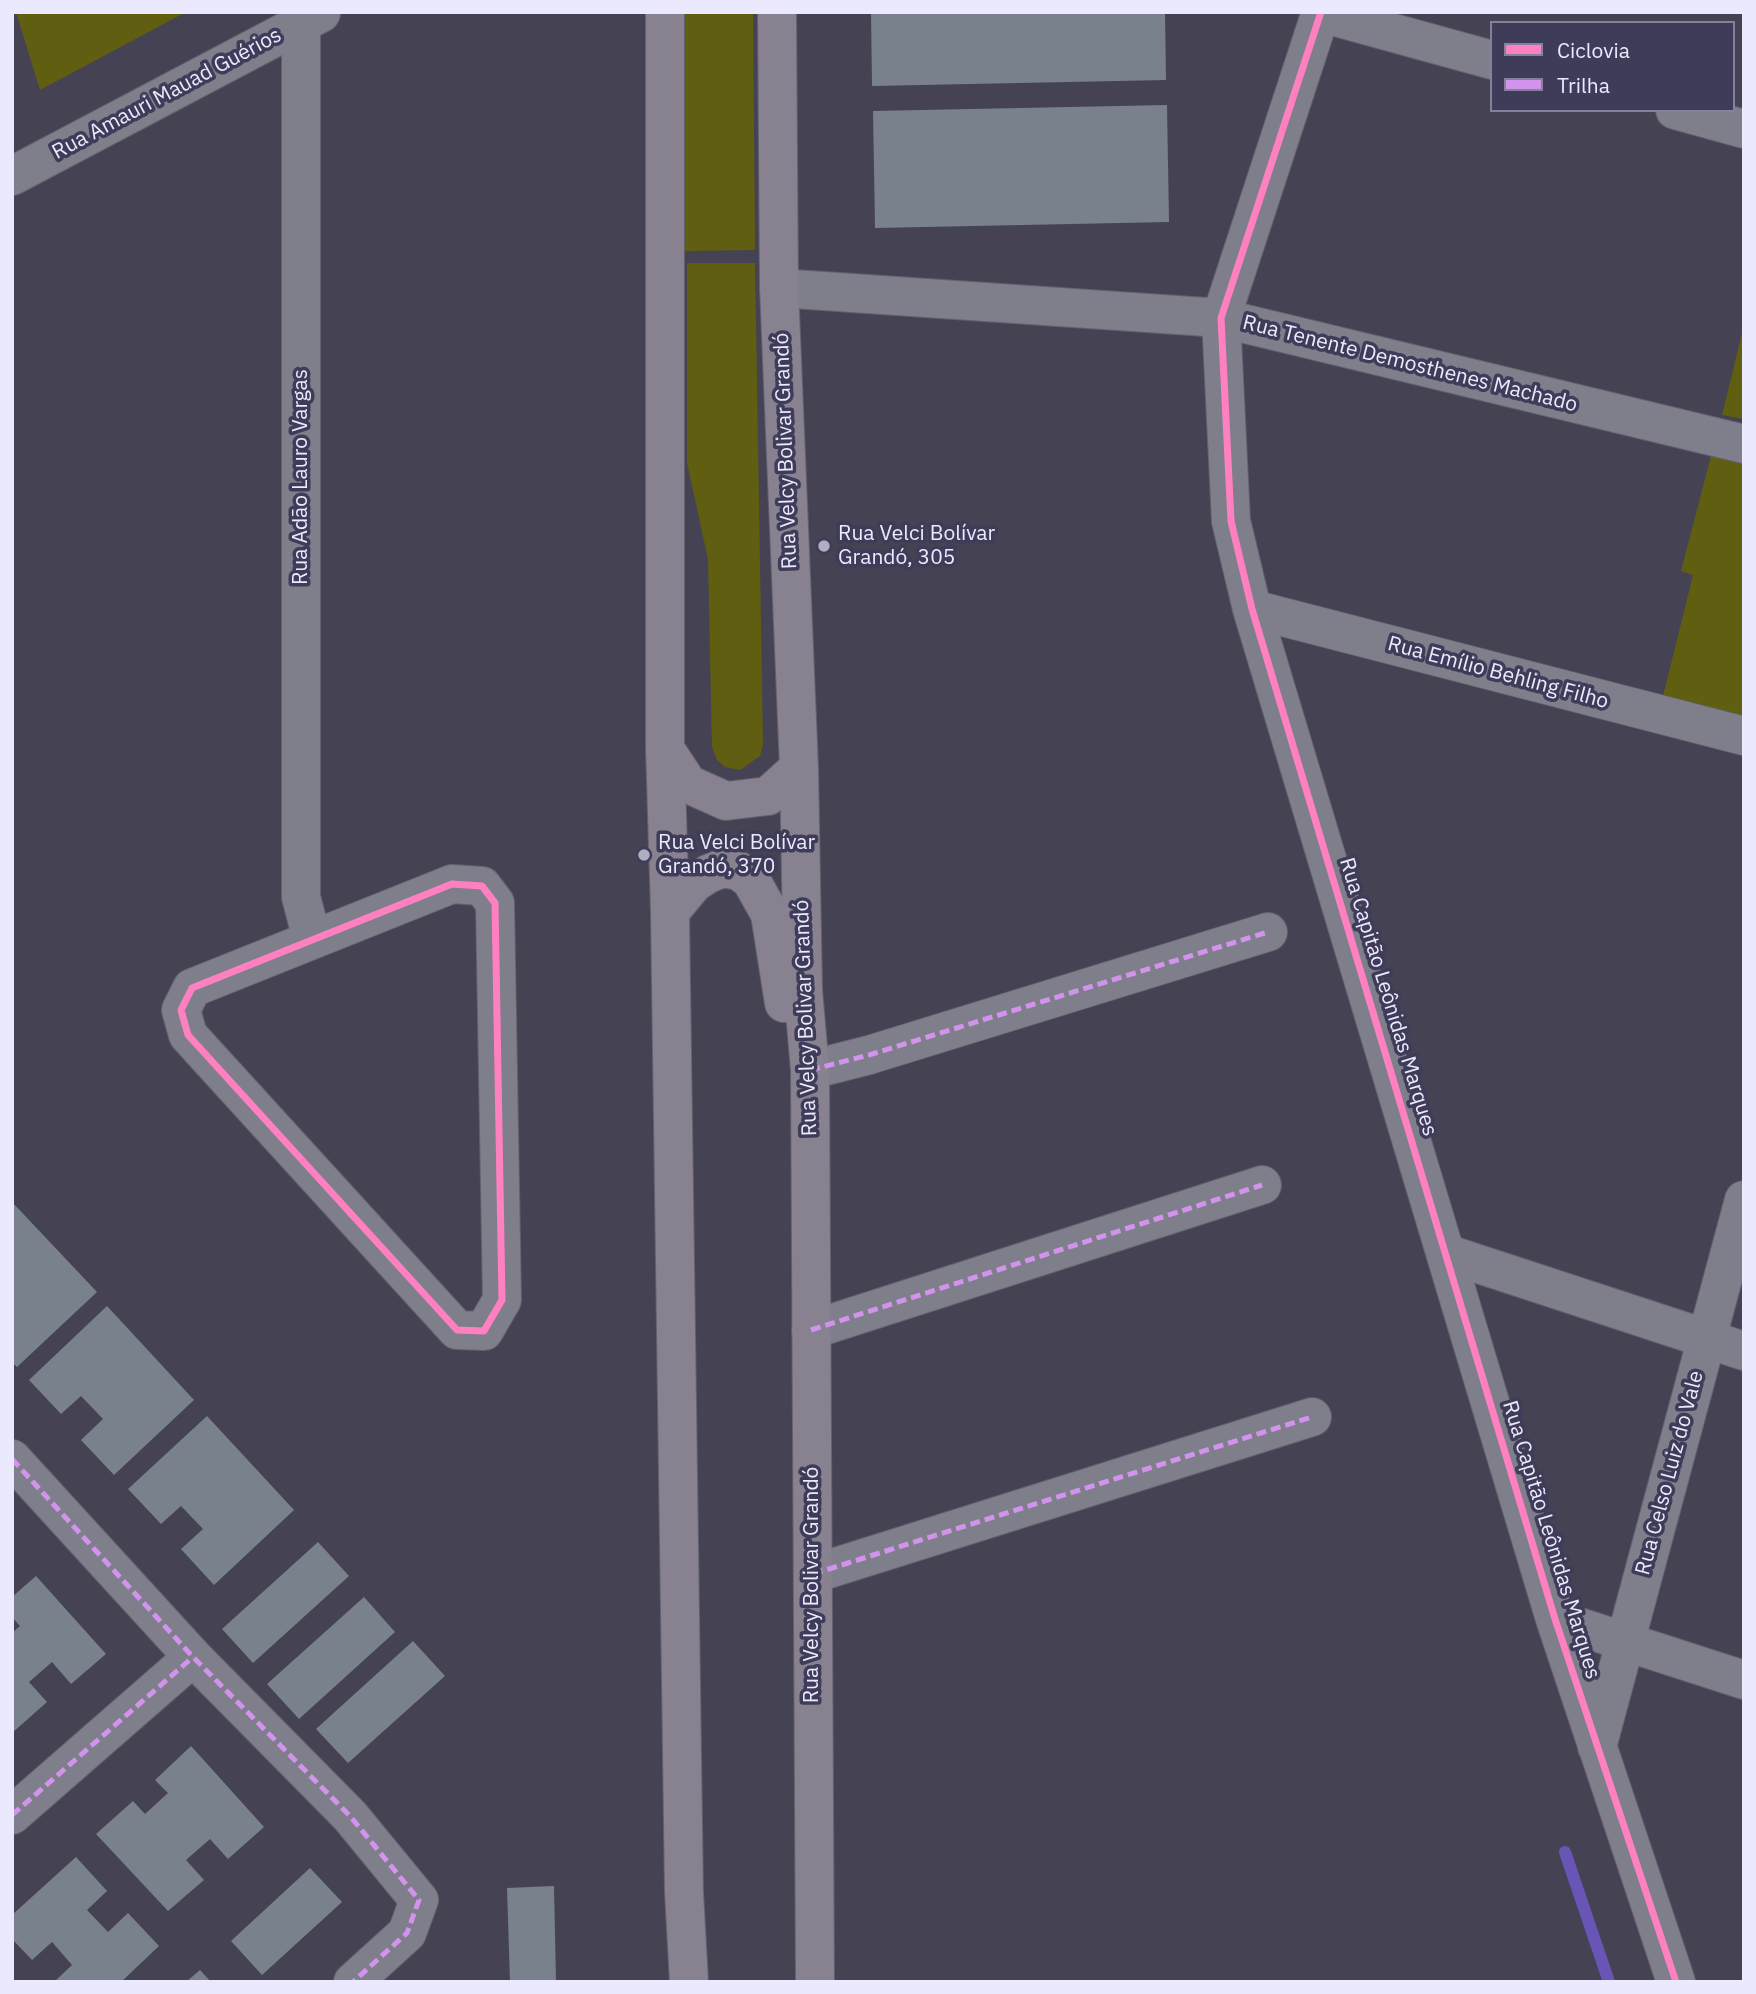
<!DOCTYPE html>
<html>
<head>
<meta charset="utf-8">
<style>
  body { margin:0 }
  #map { position:relative; width:1756px; height:1994px; overflow:hidden; background:#454353; font-family:"IBM Plex Sans",sans-serif }
  canvas { display:block }
  .frame { position:absolute; inset:0; border:14px solid #eae9fd; pointer-events:none }
  .legend { position:absolute; left:1490px; top:21px; width:245px; height:91px; box-sizing:border-box; background:#3f3c5a; border:2px solid #83819b; margin:0; padding:9px 12px; list-style:none; font-size:21px; color:#eae9fd }
  .legend li { display:flex; align-items:center; gap:14px; height:35px }
  .legend b { width:35px; border:2px solid #83819b }
</style>
</head>
<body>
<div id="map">
<canvas width="1756" height="1994"></canvas>
<div class="frame"></div>
<ul class="legend">
<li><b style="height:9px;background:#ff80c0"></b>Ciclovia</li>
<li><b style="height:9px;background:#d193ec"></b>Trilha</li>
</ul>
</div>
<script>
const ctx = document.querySelector('canvas').getContext('2d');
ctx.lineJoin = 'round';
function fill(path, color) { ctx.fillStyle = color; ctx.fill(path, 'evenodd'); }
const shape = rows => new Path2D(rows.map(r => 'M' + r).join(''));
function stroke(path, color, width, dash) { ctx.strokeStyle = color; ctx.lineWidth = width; ctx.lineCap = dash ? 'butt' : 'round'; ctx.setLineDash(dash || []); ctx.stroke(path); }
function label(font, color, halo, rows, align = 'center') {
  ctx.font = font + ' "IBM Plex Sans",sans-serif'; ctx.lineWidth = 7; ctx.setLineDash([]); ctx.textBaseline = 'middle'; ctx.strokeStyle = halo; ctx.fillStyle = color; for (const [text, x, y, turn = 0] of rows) {
    ctx.save(); ctx.translate(x, y); ctx.rotate((+turn || 0) * Math.PI / 180); ctx.textAlign = isNaN(turn) ? turn : align; if (halo) ctx.strokeText(text, 0, 0); ctx.fillText(text, 0, 0); ctx.restore();
  }
}
fill(shape([
  [16,12,186,12,40,90],
  [684,12,753,12,755,250,685,251],
  [687,263,755,263,763,745,760,756,740,770,725,767,717,760,712,747,708,559,687,463],
  [1744,325,1744,419,1722,415],
  [1712,452,1744,460,1744,720,1662,700,1693,575,1681,571]
]), '#605e10');
stroke(shape([
  [1565,1852,1609,1982]
]), '#6855b5', 12);
fill(shape([
  [871,12,1165,12,1166,80,872,86],
  [1167,105,1169,222,875,228,873,111],
  [12,1202,97,1292,17,1367,12,1362],
  [107,1306,194,1400,114,1475,81,1440,103,1419,81,1396,61,1414,29,1380],
  [207,1416,294,1510,214,1585,181,1549,203,1529,181,1506,161,1524,128,1489],
  [318,1542,349,1576,253,1663,222,1629],
  [36,1576,106,1654,71,1684,52,1662,29,1682,47,1702,12,1733,12,1633,20,1626,12,1617,12,1597],
  [364,1597,395,1632,299,1719,267,1684],
  [413,1641,445,1676,348,1763,316,1729],
  [191,1746,264,1827,228,1859,210,1839,186,1860,204,1880,168,1911,96,1834,133,1801,145,1814,168,1793,155,1780],
  [76,1857,107,1891,87,1910,108,1932,128,1913,159,1946,121,1982,54,1982,72,1965,52,1942,32,1960,12,1939,12,1915],
  [310,1868,342,1902,262,1975,231,1941],
  [554,1886,556,1982,510,1982,507,1888],
  [200,1970,211,1982,186,1982]
]), '#79818c');
const minor = shape([
  [301,12,301,897,312,939],
  [1321,12,1221,318,1231,521,1252,609,1555,1619,1676,1982],
  [1321,13,1492,60],
  [1675,110,1744,129],
  [12,176,321,13],
  [779,288,1221,318,1744,444],
  [1252,609,1744,736],
  [452,884,482,886,495,903,502,1300,484,1331,457,1330,188,1035,181,1010,192,988,452,884],
  [810,1070,869,1055,1268,932],
  [1448,1254,1744,1351],
  [811,1330,1262,1185],
  [12,1459,193,1657,350,1816,419,1900,407,1933,353,1982],
  [813,1574,1312,1417],
  [1555,1619,1744,1680],
  [1597,1747,1744,1200],
  [12,1815,193,1657]
]);
const major = shape([
  [665,12,665,749,670,912,684,1892,689,1982],
  [777,12,779,288,799,768,803,990,810,1070,815,1982],
  [665,749,688,784,726,801,768,796,799,768],
  [670,912,694,883,708,874,723,868,739,871,751,880,770,914,784,1003]
]);
stroke(minor, '#636170', 40);
stroke(major, '#636170', 40);
stroke(minor, '#7f7e8b', 38);
stroke(major, '#88818f', 38);
stroke(shape([
  [810,1070,869,1055,1268,932],
  [811,1330,1262,1185],
  [12,1459,193,1657,350,1816,419,1900,407,1933,353,1982],
  [813,1574,1312,1417],
  [12,1815,193,1657]
]), '#d193ec', 5, [10, 5]);
stroke(shape([
  [1321,12,1221,318,1231,521,1252,609,1555,1619,1676,1982],
  [452,884,482,886,495,903,502,1300,484,1331,457,1330,188,1035,181,1010,192,988,452,884]
]), '#ff80c0', 7);
for (const [x, y, r, color] of [
  [824,546,7,"#b0afc2"],
  [644,855,7,"#b0afc2"]
]) { const dot = new Path2D(); dot.arc(x, y, r, 0, 2 * Math.PI); ctx.fillStyle = color; ctx.fill(dot); stroke(dot, '#3f3c5a', 2.5); }
label('21px', '#eae9fd', '#3f3c5a', [
  ["Rua Amauri Mauad Guérios",167,94,-28],
  ["Rua Tenente Demosthenes Machado",1410,364,14],
  ["Rua Velcy Bolivar Grandó",786,451,-92],
  ["Rua Adão Lauro Vargas",301,477,-90],
  ["Rua Emílio Behling Filho",1498,673,15],
  ["Rua Capitão Leônidas Marques",1388,997,73],
  ["Rua Velcy Bolivar Grandó",806,1018,-92],
  ["Rua Celso Luiz do Vale",1670,1473,-75],
  ["Rua Capitão Leônidas Marques",1551,1540,73],
  ["Rua Velcy Bolivar Grandó",812,1585,-90]
]);
label('21px', '#eae9fd', '#3f3c5a', [
  ["Rua Velci Bolívar",838,534],
  ["Grandó, 305",838,558],
  ["Rua Velci Bolívar",658,843],
  ["Grandó, 370",658,867]
], 'left');
</script>
</body>
</html>
